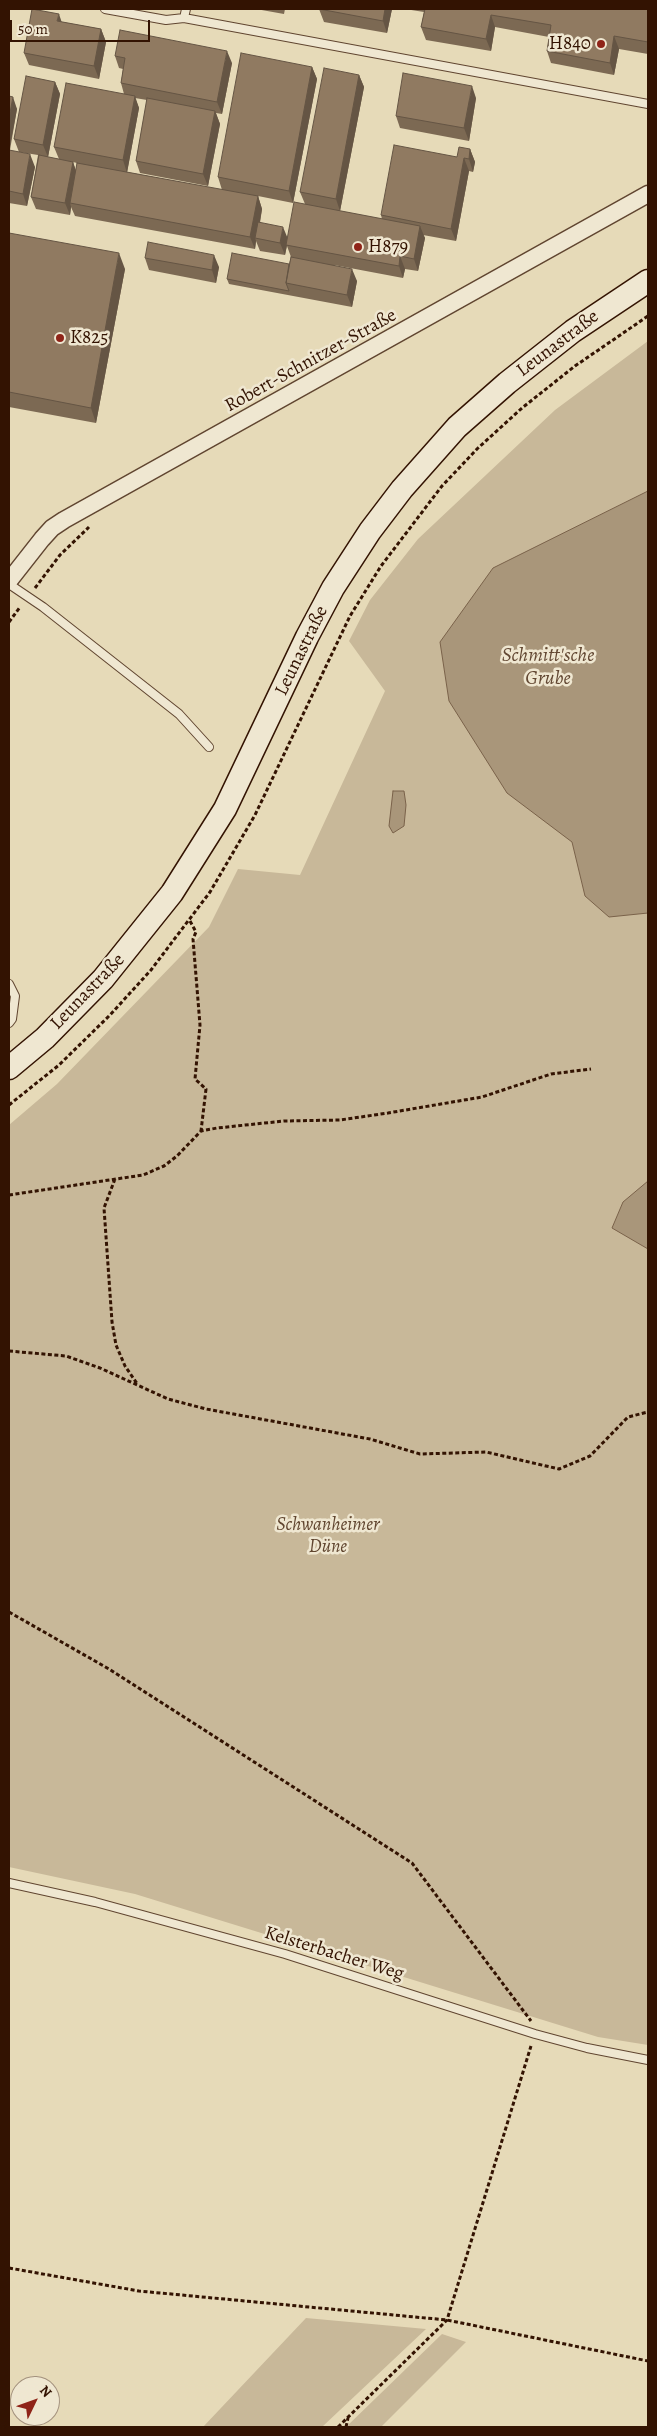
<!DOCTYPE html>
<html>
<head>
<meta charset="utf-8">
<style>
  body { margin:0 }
  #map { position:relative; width:657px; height:2436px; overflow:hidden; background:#e6dab8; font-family:Alegreya,serif }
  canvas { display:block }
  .frame { position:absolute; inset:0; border:10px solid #331302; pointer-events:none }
  .north { position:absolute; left:10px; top:2376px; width:50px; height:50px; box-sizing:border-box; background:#efe7d1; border:1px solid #a4927e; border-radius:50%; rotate:48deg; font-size:14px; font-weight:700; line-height:20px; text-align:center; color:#331302 }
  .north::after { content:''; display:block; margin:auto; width:18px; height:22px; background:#8f2418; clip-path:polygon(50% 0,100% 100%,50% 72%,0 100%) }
  .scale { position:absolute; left:10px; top:20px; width:140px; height:22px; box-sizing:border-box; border:2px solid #331302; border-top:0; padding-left:6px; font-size:15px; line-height:18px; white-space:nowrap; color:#331302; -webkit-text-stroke:4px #efe7d1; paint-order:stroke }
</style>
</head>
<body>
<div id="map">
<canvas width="657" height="2436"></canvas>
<div class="frame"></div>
<div class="north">N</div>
<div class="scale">50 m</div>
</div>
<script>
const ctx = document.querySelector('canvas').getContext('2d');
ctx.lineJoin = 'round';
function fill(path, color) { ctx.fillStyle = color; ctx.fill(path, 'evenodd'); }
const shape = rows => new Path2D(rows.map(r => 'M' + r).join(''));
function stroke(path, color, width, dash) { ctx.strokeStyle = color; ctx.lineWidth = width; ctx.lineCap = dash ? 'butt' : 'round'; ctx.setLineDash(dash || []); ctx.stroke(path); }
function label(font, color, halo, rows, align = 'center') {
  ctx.font = font + ' Alegreya,serif'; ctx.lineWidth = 5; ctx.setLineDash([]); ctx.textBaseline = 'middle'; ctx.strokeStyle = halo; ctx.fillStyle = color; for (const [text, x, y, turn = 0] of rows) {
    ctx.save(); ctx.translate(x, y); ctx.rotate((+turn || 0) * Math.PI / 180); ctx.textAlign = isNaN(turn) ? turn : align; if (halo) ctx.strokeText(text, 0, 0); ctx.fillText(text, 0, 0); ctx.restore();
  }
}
fill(shape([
  [648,341,648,2045,598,2037,135,1894,9,1867,9,1125,57,1084,209,927,238,869,300,875,385,691,349,641,370,600,418,539,555,410],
  [306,2318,426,2329,322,2427,203,2427],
  [442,2334,466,2342,381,2427,346,2427]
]), '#c8b899');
const water = shape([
  [648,491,648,913,609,917,585,896,572,842,507,793,449,701,440,642,493,568,648,491],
  [393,791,404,791,406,805,404,826,393,833,389,826,393,791],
  [648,1181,648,1249,612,1228,623,1202,648,1181]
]);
fill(water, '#a9967a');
stroke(water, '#7a624a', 1);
const service = shape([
  [105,9,166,20,184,18],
  [186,9,184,18,648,104],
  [9,584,43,607,179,714,209,747],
  [9,984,15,996,12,1019,9,1023],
  [9,1883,95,1902,285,1954,535,2034,587,2048,648,2060]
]);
const minor = shape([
  [9,581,42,539,52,528,64,520,648,194]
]);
const secondary = shape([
  [9,1068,45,1038,103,979,172,893,225,809,307,637,333,588,370,531,402,489,457,427,507,383,573,331,648,281]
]);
stroke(service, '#604530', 10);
stroke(minor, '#604530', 19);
stroke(secondary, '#331302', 25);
stroke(shape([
  [35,588,60,555,89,527],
  [9,622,20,607],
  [190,921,196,932,193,939,200,1025,195,1079,206,1089,201,1131],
  [9,1105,59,1065,110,1015,151,970,210,892,255,815,350,616,381,566,442,486,477,449,522,408,575,366,648,316],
  [115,1179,104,1208,112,1322,116,1345,125,1366,138,1385],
  [9,1195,143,1175,164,1166,177,1156,201,1131,217,1128,284,1121,340,1120,388,1113,482,1097,551,1074,591,1069],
  [9,1351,66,1356,100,1368,168,1399,206,1409,370,1439,420,1454,486,1452,559,1469,590,1456,628,1417,648,1412],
  [9,1612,109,1669,412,1863,531,2021],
  [9,2268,139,2291,447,2320,648,2361],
  [338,2427,447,2320,531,2046],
  [346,2427,348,2418]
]), '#331302', 3, [4, 2.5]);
stroke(service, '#efe7d1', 8);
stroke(minor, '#efe7d1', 16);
stroke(secondary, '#efe7d1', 22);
fill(shape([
  [256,9,285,9,284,14],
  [319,9,392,9,387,33,324,22],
  [405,9,648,9,648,54,619,49,614,75,551,63,547,51,549,37,495,27,491,51,426,40,421,27,424,12],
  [62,22,101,29,106,42,99,79,29,65,24,53],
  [115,56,232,63,222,114,216,113,220,124,208,186,140,173,136,161,147,100,135,98,139,108,127,172,222,190,218,177,312,67,317,79,293,203,258,196,262,209,260,223,287,238,305,204,300,192,359,75,364,87,340,211,382,219,381,215,457,157,470,149,475,162,473,172,469,171,456,241,423,235,425,238,418,271,405,269,403,278,334,265,357,281,352,307,229,284,227,279,289,264,291,257,287,246,285,255,260,251,256,241,255,249,75,216,71,207,70,215,36,209,31,197,38,155,19,152,14,139,55,82,60,94,48,157,59,159,54,147,124,94,121,83,123,69,119,68],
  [73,162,77,163,76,171],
  [9,96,17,109,10,150,35,167,27,206,9,203],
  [476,98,469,141,400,128,396,116],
  [9,233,125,269,96,423,9,407],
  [145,258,219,267,216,283,149,270]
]), '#7c6953');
fill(shape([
  [385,9,392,9,387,33,383,21],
  [59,14,63,26,57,21],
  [491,15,495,27,491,51,486,39],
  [101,29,106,42,99,79,94,66],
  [614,36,619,49,614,75,610,63],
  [227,51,232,63,222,114,217,102],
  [312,67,317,79,293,203,289,191],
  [359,75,364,87,340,211,336,199],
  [55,82,60,94,48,157,43,145],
  [472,86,476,98,469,141,464,128],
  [135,96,139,108,127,173,123,160],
  [13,97,17,109,9,151,9,118],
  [215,111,220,124,208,186,203,174],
  [470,149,475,162,473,172,469,159],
  [30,154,35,167,27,206,23,194],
  [464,158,469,171,456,241,451,229],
  [73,162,77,174,70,203,71,207,70,215,65,203],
  [258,196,262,209,257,238,255,238,256,241,255,249,250,237],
  [420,226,425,238,418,271,414,259],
  [283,227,288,239,285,255,280,243],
  [119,253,125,269,96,423,91,408],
  [214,255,219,267,216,283,212,270],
  [400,256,405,269,403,278,399,266],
  [352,269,357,281,352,307,347,295]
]), '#655544');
const building = shape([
  [32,9,59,14,57,21,101,29,94,66,24,53,32,9],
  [319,9,385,9,383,21,319,9],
  [425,9,648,9,648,42,614,36,610,63,547,51,551,25,491,15,486,39,421,27,425,9],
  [120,30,227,51,217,102,121,83,125,58,115,56,120,30],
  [241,53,312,67,289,191,218,177,241,53],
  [324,68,359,75,336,199,300,192,324,68],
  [403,73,472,86,464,128,396,116,403,73],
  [26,76,55,82,43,145,14,139,26,76],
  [66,83,135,96,123,160,54,147,66,83],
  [9,96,13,97,9,118,9,96],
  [147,98,215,111,203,174,136,161,147,98],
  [394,145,457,157,459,147,470,149,469,159,464,158,451,229,381,215,394,145],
  [9,150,30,154,23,194,9,191,9,150],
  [39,155,73,162,65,203,31,197,39,155],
  [77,163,258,196,250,237,70,203,77,163],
  [294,202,420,226,414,259,400,256,399,266,286,245,294,202],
  [258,222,283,227,280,243,255,238,258,222],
  [9,233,119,253,91,408,9,392,9,233],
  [148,242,214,255,212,270,145,258,148,242],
  [232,253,289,264,286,283,289,291,227,279,232,253],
  [291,257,352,269,347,295,286,283,291,257]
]);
fill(building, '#907a61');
stroke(building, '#655544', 1);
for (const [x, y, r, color] of [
  [601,44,5,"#8f2418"],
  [358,247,5,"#8f2418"],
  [60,338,5,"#8f2418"]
]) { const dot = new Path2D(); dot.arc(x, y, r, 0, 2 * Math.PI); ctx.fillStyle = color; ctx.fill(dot); stroke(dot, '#efe7d1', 2); }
label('19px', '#331302', '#efe7d1', [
  ["H840",591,44,"right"],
  ["H879",368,247],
  ["K825",70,338]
], 'left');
label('19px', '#331302', '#efe7d1', [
  ["Leunastraße",558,344,-37],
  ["Robert-Schnitzer-Straße",311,361,-29],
  ["Leunastraße",302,651,-64],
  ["Leunastraße",88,992,-46],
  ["Kelsterbacher Weg",334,1954,17]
]);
label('italic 19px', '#60452f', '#efe7d1', [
  ["Schwanheimer",328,1525],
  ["Düne",328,1547]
]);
label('italic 20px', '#624732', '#efe7d1', [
  ["Schmitt'sche",548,656],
  ["Grube",548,679]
]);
</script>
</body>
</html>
